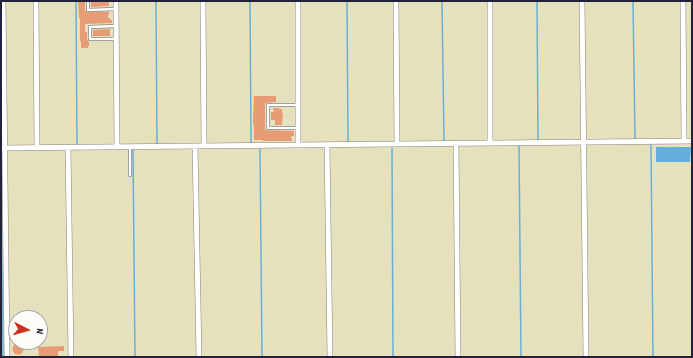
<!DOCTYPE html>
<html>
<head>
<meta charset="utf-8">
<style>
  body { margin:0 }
  #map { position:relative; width:693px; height:358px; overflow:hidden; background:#e6e1bd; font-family:Dekko,sans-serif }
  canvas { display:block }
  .frame { position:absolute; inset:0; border:2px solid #22223b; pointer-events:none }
  .north { position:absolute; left:8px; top:310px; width:40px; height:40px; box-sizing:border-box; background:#fdfcf7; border:1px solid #a5a5ac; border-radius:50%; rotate:96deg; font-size:11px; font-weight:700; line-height:16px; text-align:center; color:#22223b }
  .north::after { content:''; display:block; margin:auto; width:14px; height:18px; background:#c8321e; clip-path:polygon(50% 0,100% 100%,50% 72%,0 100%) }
</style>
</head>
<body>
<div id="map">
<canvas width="693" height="358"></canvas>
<div class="frame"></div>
<div class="north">N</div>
</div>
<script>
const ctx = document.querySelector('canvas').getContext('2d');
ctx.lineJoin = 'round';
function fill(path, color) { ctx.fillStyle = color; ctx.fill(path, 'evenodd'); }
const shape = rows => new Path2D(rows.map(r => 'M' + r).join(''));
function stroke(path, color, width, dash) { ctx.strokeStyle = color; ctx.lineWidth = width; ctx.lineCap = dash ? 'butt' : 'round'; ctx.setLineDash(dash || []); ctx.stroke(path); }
fill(shape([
  [656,147,691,147,690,162,656,162]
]), '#65afdd');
stroke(shape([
  [76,1,77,145],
  [156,1,157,144],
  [250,1,251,143],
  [347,1,348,142],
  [442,1,444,141],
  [537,1,538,140],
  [633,1,635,139],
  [651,145,653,357],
  [519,146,521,357],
  [392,148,393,357],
  [260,149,262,357],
  [133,150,135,357],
  [1,182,3,357]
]), '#65afdd', 1.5);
fill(shape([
  [78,1,85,1,85,10,86,12,109,12,108,18,110,18,110,20,112,20,112,23,85,24,85,32,87,32,87,39,89,42,89,46,88,46,88,48,81,48,81,41,80,41,80,18,79,18],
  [91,1,109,1,109,6,91,7],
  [110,29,110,36,93,36,93,30],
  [254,96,276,96,276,102,265,103,265,130,294,131,294,136,291,136,292,141,263,141,263,140,254,140,254,125,253,125,253,117],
  [273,108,279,108,279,109,282,109,282,113,283,113,282,125,275,125,275,120,271,120,271,112,274,112],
  '12.5 349a5.5 5.5 0 1 1 11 0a5.5 5.5 0 1 1-11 0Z',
  [64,346,64,351,58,351,58,357,39,357,38,347]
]), '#e89c75');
const service = shape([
  [88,1,88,10,116,9],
  [116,26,90,27,90,39,116,39],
  [298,105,268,105,268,128,298,128],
  [130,147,130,175]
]);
const minor = shape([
  [3,1,7,357],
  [36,1,37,148],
  [116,1,117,147],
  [203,1,204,146],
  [298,1,298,145],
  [396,1,397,144],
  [490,1,490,143],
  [582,1,586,357],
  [683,1,684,141],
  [456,144,458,357],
  [327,145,330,357],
  [195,146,199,357],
  [1,148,692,141],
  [68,148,71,357]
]);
stroke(service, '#84827c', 4);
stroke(minor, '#84827c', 6);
stroke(service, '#fff', 2.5);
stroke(minor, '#fff', 5);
</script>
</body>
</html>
